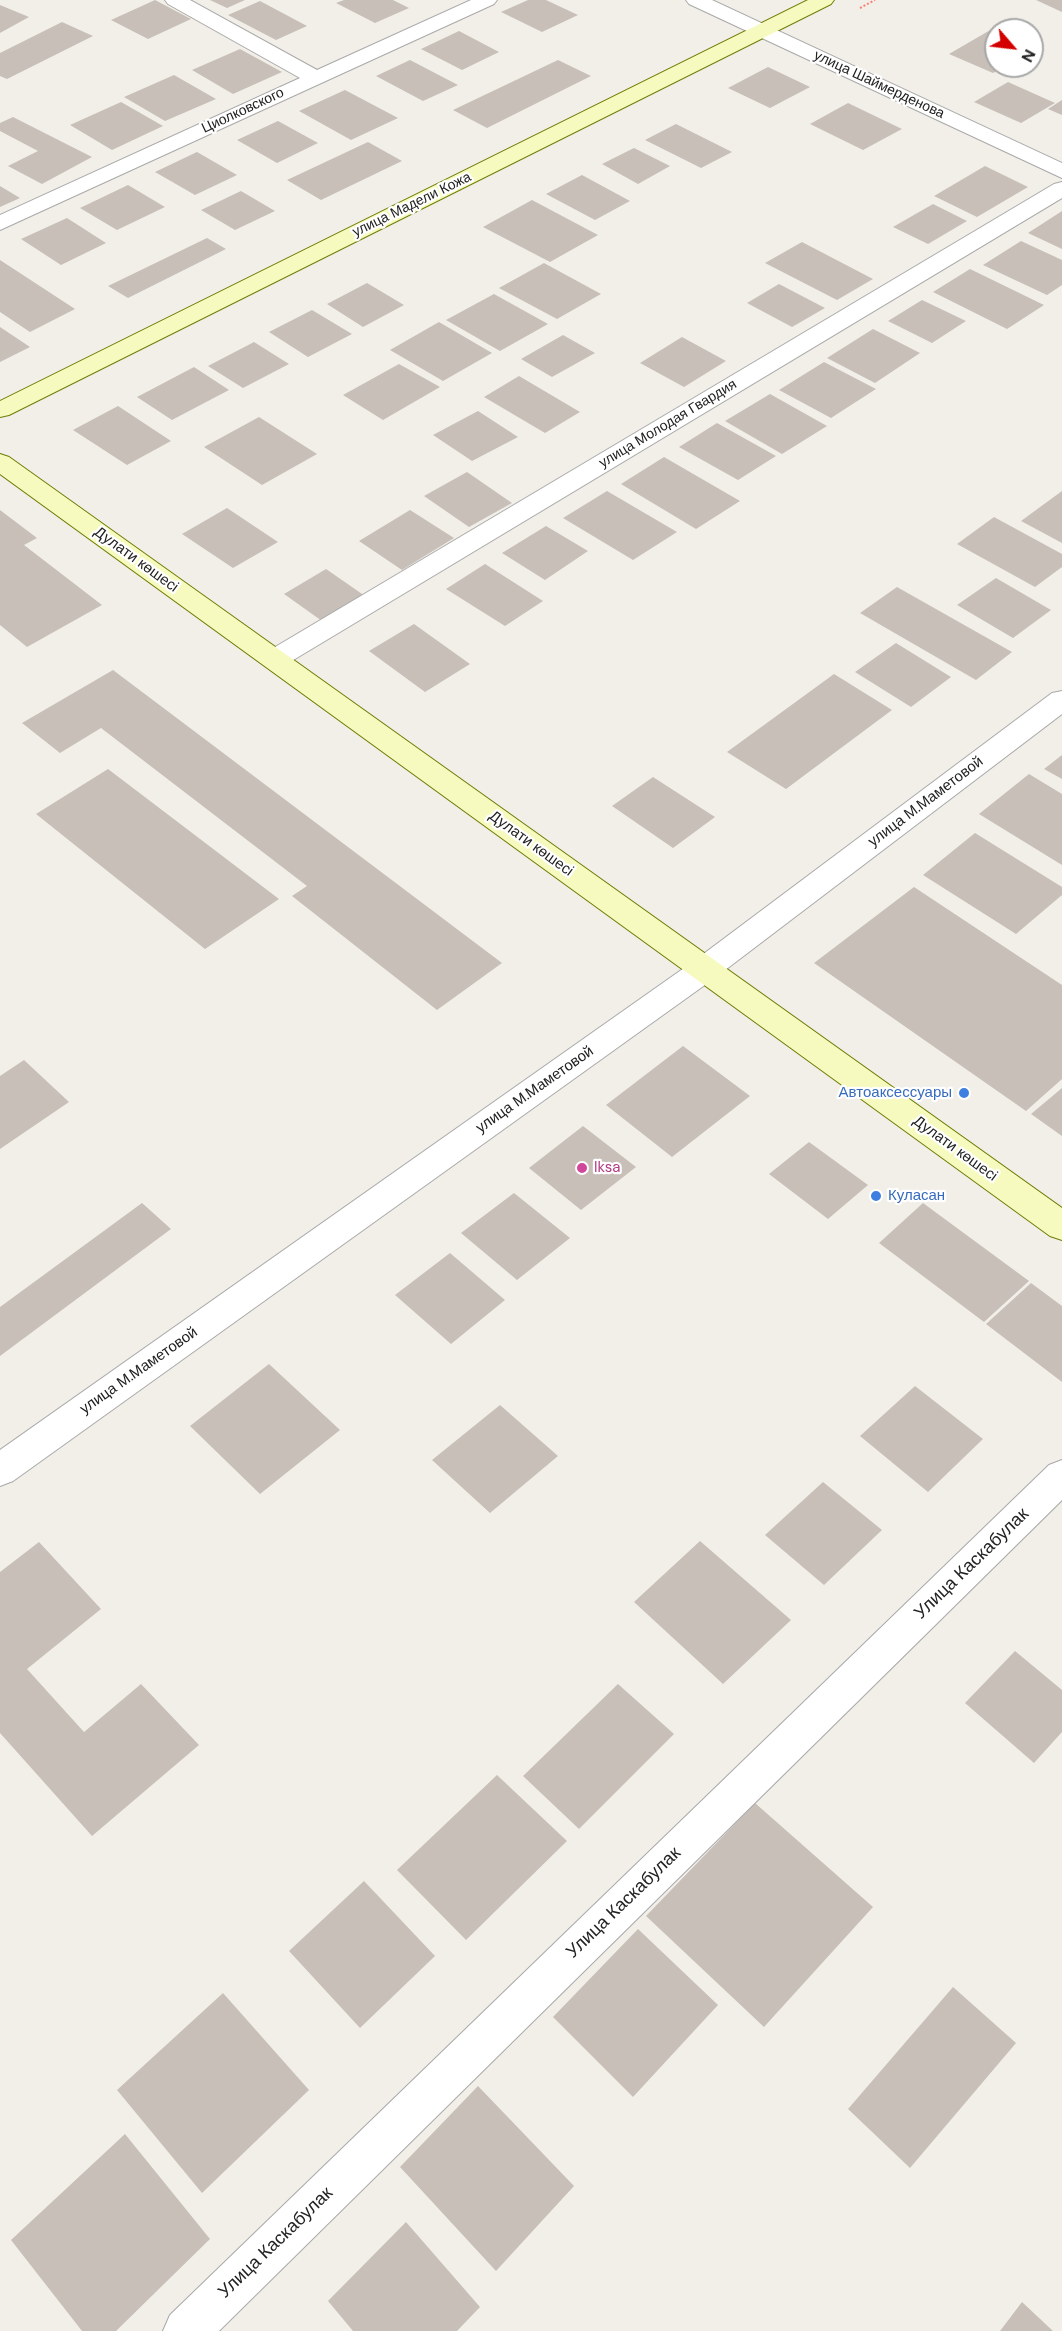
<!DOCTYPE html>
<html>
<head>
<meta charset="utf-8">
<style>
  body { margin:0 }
  #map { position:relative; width:1062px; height:2331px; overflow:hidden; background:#f2efe9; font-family:"DM Sans",sans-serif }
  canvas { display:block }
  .north { position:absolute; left:984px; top:18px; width:60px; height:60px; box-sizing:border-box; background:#fff; border:2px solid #a7a7a7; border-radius:50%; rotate:118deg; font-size:16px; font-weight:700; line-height:24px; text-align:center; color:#222 }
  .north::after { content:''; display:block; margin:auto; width:21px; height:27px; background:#d40000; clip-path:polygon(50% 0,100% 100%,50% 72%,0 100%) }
</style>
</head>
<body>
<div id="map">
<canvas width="1062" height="2331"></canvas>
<div class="north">N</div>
</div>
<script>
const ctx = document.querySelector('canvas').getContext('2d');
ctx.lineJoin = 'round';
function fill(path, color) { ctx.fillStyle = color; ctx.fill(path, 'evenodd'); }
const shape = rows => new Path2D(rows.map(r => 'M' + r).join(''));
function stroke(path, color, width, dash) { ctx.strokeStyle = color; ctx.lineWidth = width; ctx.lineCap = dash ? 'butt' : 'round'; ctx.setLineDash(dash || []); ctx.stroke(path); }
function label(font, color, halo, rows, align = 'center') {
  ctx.font = font + ' "DM Sans",sans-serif'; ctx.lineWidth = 4.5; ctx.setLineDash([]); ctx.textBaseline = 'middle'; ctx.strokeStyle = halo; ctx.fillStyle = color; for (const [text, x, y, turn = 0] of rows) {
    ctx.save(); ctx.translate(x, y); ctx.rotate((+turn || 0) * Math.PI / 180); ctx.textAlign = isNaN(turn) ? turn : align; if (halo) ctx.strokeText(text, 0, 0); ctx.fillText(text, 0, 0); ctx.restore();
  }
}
fill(shape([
  [155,0,191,19,148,39,111,20],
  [210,0,245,0,227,8],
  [344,0,393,0,409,8,375,23,336,3],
  [528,0,546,0,578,15,542,32,501,12],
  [1036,0,1062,0,1062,12],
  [260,1,307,26,276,40,228,15],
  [0,5,29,17,0,33],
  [62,22,93,36,7,79,0,76,0,53],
  [992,29,996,31,996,66,1006,66,993,73,949,54],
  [459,31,499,52,462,70,421,49],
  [240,49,282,72,233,94,192,70],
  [410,60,458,85,423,101,376,76],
  [558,60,591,76,487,128,453,110],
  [768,67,810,87,770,108,728,88],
  [174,75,216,99,165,121,124,97],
  [1008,82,1055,103,1021,123,974,102],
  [345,90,398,118,351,140,299,111],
  [1062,100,1062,115,1048,109],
  [121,102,163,126,112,150,70,125],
  [848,103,902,129,863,150,810,124],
  [13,117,92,157,42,184,8,166,38,151,0,131,0,123],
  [278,121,318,143,277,163,237,140],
  [676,124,732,152,701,168,645,140],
  [368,142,402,161,321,200,287,180],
  [634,148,670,166,638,184,602,164],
  [197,152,237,175,195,195,155,172],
  [985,166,1028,187,977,217,934,196],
  [582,175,630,201,595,220,546,194],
  [128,185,165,207,117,230,80,208],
  [0,186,20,198,0,207],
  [241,191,275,211,235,230,201,210],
  [532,200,598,235,550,262,483,227],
  [933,204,967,221,928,244,893,227],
  [1062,211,1062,249,1028,233],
  [67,218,106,243,61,265,21,239],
  [207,238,226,249,128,298,108,286],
  [1021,241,1062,260,1062,285,1047,295,983,265],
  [802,242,873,279,837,300,765,263],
  [0,260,75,309,30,332,0,312],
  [544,263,601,294,557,319,499,288],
  [970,269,1044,305,1007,329,933,292],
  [367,283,404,305,363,327,327,304],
  [779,284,825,308,792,327,747,303],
  [494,294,548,324,500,351,446,320],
  [922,300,966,321,932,343,888,321],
  [312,310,352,334,308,357,269,332],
  [439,322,492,353,443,381,390,350],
  [0,327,30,347,0,362],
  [873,329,920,353,875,383,827,358],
  [563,335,595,353,552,377,521,359],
  [682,337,726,361,684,387,640,363],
  [254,342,289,364,243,388,208,366],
  [824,362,876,389,831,418,779,390],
  [399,364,440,387,383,420,343,395],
  [194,367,229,390,172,420,137,397],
  [519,376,580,412,545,433,484,397],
  [770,394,827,426,782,454,725,421],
  [118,406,171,441,127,465,73,430],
  [478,411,518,437,472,461,433,435],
  [259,417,317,454,262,485,204,447],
  [717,423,776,456,738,480,679,447],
  [664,457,740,501,696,529,621,484],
  [467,472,512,503,469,527,424,496],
  [607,491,677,532,633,560,563,518],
  [1062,491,1062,543,1021,521],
  [227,508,278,542,233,568,182,534],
  [0,510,37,538,24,545,102,605,27,647,0,625],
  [410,510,454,538,402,570,359,541],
  [994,517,1062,554,1062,567,1035,587,957,544],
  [546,526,588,551,545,580,502,553],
  [485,564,543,601,505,626,446,589],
  [326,569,365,596,322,621,284,594],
  [996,578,1051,610,1013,638,957,605],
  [897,587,1012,652,976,680,860,613],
  [414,624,470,664,425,692,369,651],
  [896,643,951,677,911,707,855,672],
  [113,670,502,963,437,1010,292,896,307,886,101,728,60,753,22,723],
  [834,674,892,710,786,789,727,752],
  [1062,755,1062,779,1044,769],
  [108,769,279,899,205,949,36,814],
  [1029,774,1062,794,1062,865,979,814],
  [653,777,715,817,673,848,612,806],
  [975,833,1062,887,1062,895,1016,934,923,875],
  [914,887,1062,985,1062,1079,1026,1111,814,963],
  [683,1046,750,1096,672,1157,606,1105],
  [24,1060,69,1102,0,1149,0,1076],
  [1062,1088,1062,1136,1031,1114],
  [583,1126,636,1167,581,1210,529,1168],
  [809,1142,868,1185,828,1219,769,1174],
  [514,1193,570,1238,517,1280,461,1233],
  [142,1203,171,1229,0,1356,0,1307],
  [923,1203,1029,1281,984,1322,879,1243],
  [450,1253,505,1300,451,1344,395,1295],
  [1031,1283,1062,1306,1062,1382,986,1324],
  [269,1364,340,1430,260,1494,190,1426],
  [915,1386,983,1439,928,1492,860,1436],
  [500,1405,558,1456,490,1513,432,1460],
  [823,1482,882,1530,824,1585,765,1535],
  [700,1541,791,1620,723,1684,634,1602],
  [39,1542,101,1609,27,1669,84,1732,141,1684,199,1745,92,1836,0,1733,0,1572],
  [1015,1651,1062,1690,1062,1732,1034,1763,965,1703],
  [618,1684,674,1734,579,1829,523,1776],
  [497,1775,567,1841,466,1940,397,1870],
  [755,1803,873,1907,764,2027,646,1916],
  [364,1881,435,1956,360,2028,289,1951],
  [638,1929,718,2005,633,2097,553,2017],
  [953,1987,1016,2043,910,2168,848,2109],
  [223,1993,309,2090,202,2193,117,2090],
  [478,2086,574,2186,496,2271,400,2167],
  [125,2134,210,2239,116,2331,82,2331,11,2240],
  [406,2222,480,2307,457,2331,353,2331,328,2301],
  [1022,2302,1053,2331,1000,2331]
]), '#c7bfb8');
const street = shape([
  [165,0,190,0,317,70,471,0,497,0,494,4,0,230,0,215,300,78,168,4,165,0],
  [686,0,712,0,1062,163,1062,178,689,4,686,0],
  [1062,182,1062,198,285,665,275,668,265,665,261,659,265,653,1054,184,1062,182],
  [1062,691,1062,714,716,977,13,1481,0,1486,0,1450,694,961,1052,693,1062,691],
  [1062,1460,1062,1500,219,2331,163,2331,170,2315,1049,1465,1062,1460]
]);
const secondary = shape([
  [808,0,834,0,831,4,9,415,0,417,0,401,808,0],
  [0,454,9,457,1062,1208,1062,1240,1050,1236,0,474,0,454]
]);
stroke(street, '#a9a9a9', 2);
stroke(secondary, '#707d05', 2);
stroke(shape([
  [860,8,875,0]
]), '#fa8072', 2, [2, 2]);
fill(street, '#fff');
fill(secondary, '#f7fabf');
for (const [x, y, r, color] of [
  [964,1093,6,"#3f7fe0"],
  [582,1168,6,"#d1479c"],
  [876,1196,6,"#3f7fe0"]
]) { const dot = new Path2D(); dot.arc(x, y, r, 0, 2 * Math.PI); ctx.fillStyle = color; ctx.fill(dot); stroke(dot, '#fff', 2); }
label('14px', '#222', '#fff', [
  ["улица Шаймерденова",879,85,25],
  ["Циолковского",243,111,-25],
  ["улица Мадели Кожа",412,205,-26],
  ["улица Молодая Гвардия",668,424,-31]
]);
label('15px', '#222', '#fff', [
  ["Дулати көшесі",136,560,36],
  ["улица М.Маметовой",926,802,-37],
  ["Дулати көшесі",531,844,36],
  ["улица М.Маметовой",535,1090,-35],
  ["Дулати көшесі",955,1149,36],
  ["улица М.Маметовой",139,1371,-35]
]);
label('15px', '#366cbe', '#fff', [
  ["Автоаксессуары",952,1093],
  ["Куласан",888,1196,"left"]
], 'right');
label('15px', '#b23c85', '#fff', [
  ["Iksa",594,1168]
], 'left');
label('18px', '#222', '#fff', [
  ["Улица Каскабулак",972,1564,-44],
  ["Улица Каскабулак",624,1903,-44],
  ["Улица Каскабулак",276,2243,-44]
]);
</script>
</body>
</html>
